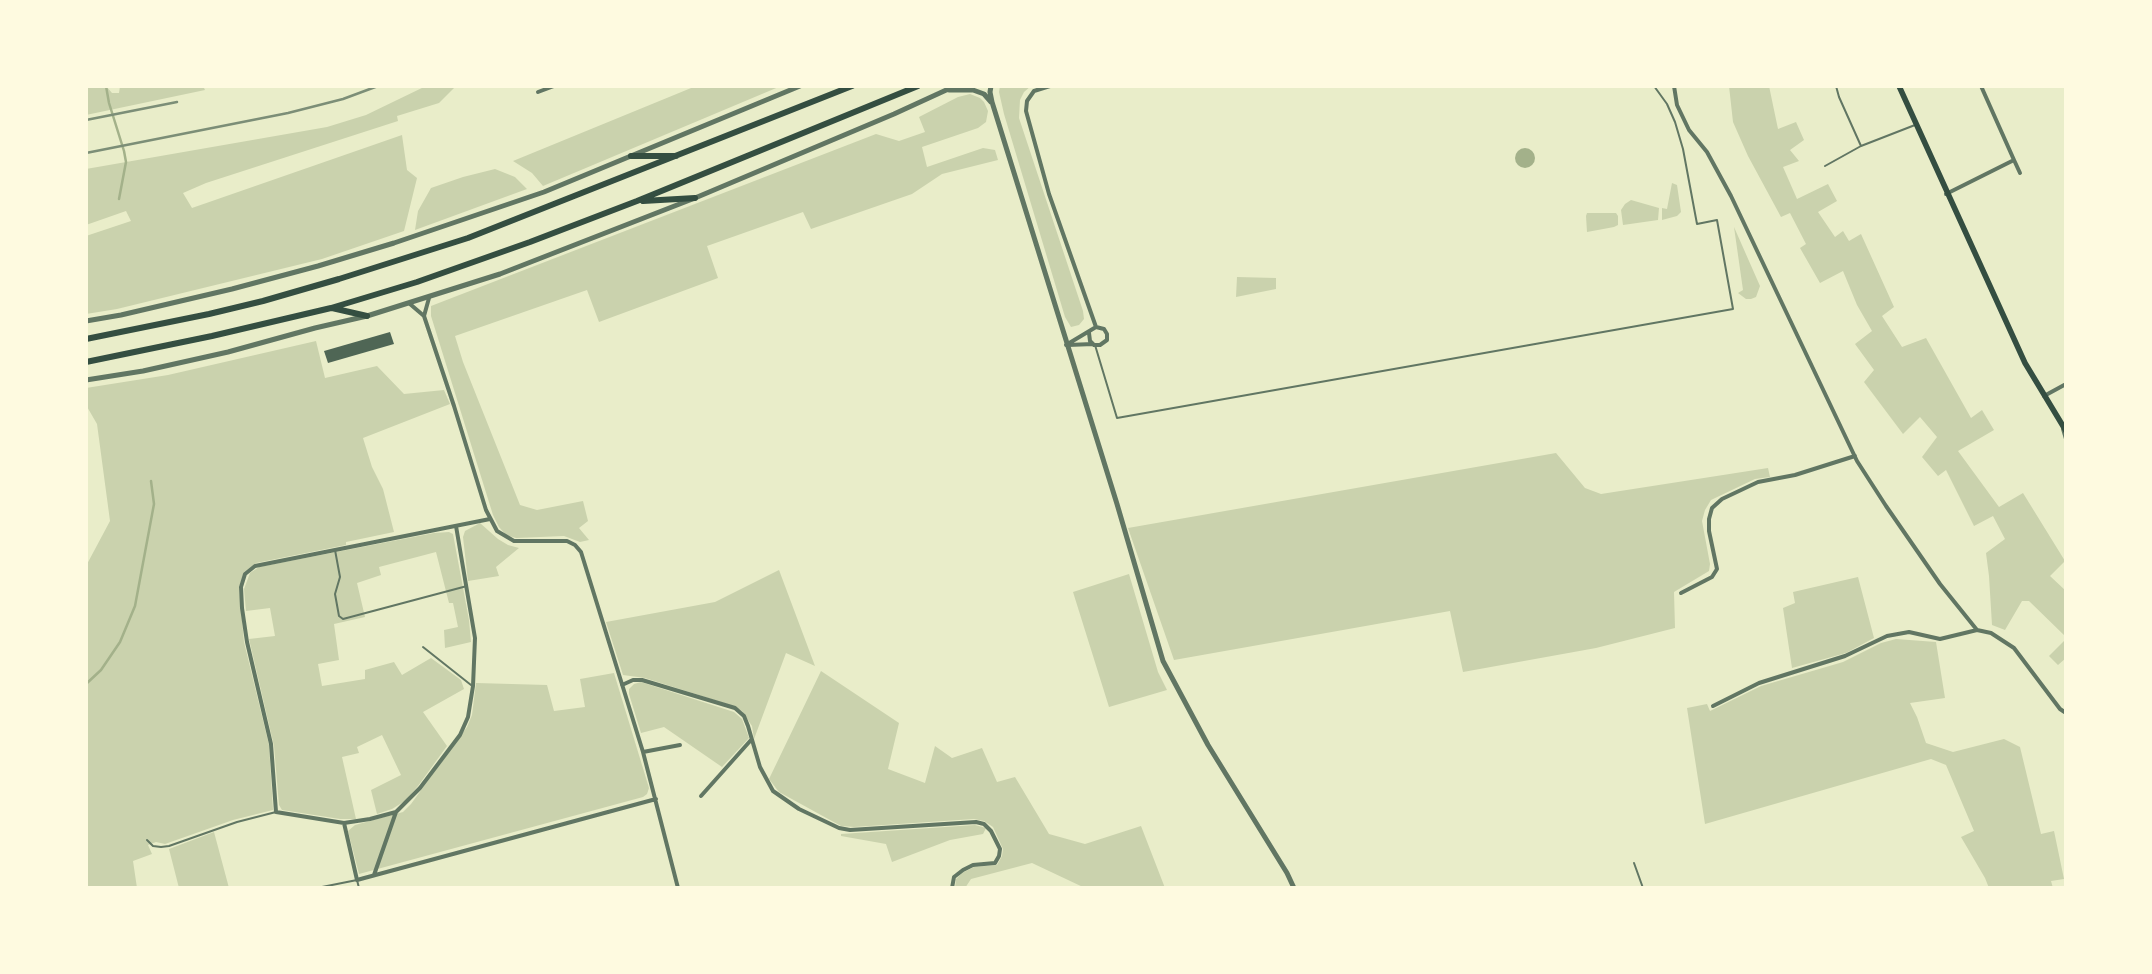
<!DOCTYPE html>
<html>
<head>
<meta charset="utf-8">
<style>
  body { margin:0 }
  #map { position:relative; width:2152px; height:974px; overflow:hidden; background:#e9edc9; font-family:"Sofia Sans Condensed",sans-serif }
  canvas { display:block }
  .frame { position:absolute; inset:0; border:88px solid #fefae0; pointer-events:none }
</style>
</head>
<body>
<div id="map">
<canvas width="2152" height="974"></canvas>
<div class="frame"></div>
</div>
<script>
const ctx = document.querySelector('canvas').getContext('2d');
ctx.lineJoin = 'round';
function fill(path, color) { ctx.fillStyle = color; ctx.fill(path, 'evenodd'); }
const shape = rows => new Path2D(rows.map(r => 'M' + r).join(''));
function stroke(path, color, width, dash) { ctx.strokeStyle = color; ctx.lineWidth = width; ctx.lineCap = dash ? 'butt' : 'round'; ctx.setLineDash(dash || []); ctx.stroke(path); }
fill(shape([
  [86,86,106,86,112,93,119,93,120,86,203,86,205,90,86,115],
  [426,86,456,86,439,103,397,116,398,121,206,183,183,193,192,208,402,135,407,170,417,178,404,231,322,259,117,309,86,314,86,236,131,221,126,211,86,225,86,169,327,127,366,115],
  [696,86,781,86,543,186,532,173,513,161],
  [1000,86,1031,86,1024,92,1020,100,1019,118,1083,311,1084,319,1079,325,1071,327,1065,317,1004,114,999,92],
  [1729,86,1769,86,1778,129,1796,122,1804,140,1790,150,1799,161,1783,167,1797,199,1828,184,1837,201,1818,212,1835,237,1843,231,1849,241,1861,234,1894,307,1882,316,1902,347,1926,338,1971,418,1982,410,1994,430,1958,451,1999,507,2023,493,2065,561,2050,576,2066,591,2066,637,2029,601,2022,601,2005,630,1992,625,1989,576,1986,553,2005,539,1993,516,1974,526,1946,470,1938,476,1922,457,1937,437,1920,417,1903,434,1864,382,1874,370,1855,344,1872,331,1857,305,1843,271,1820,283,1800,248,1806,244,1790,213,1781,217,1748,156,1733,122],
  [970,94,980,98,984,102,988,111,986,122,978,128,922,147,927,167,983,148,995,150,998,160,942,174,912,194,811,229,803,212,707,246,718,278,599,322,587,290,455,336,463,362,520,505,537,510,583,501,588,521,579,528,589,540,580,542,564,536,516,538,506,535,499,527,493,515,431,316,431,306,876,134,899,141,925,132,919,117,958,97],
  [495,169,515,177,527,189,415,230,418,211,431,188,463,177],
  [1672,183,1677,185,1681,212,1677,216,1662,220,1662,208,1667,209],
  [1631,200,1659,208,1658,220,1623,225,1621,210,1625,204],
  [1587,213,1616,213,1618,216,1618,225,1614,227,1587,232,1586,216],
  [1734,227,1760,286,1756,297,1751,299,1746,299,1738,293,1743,290],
  [1237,277,1276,278,1276,289,1236,297],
  [316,341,325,378,377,366,404,394,444,390,450,404,363,438,372,467,383,489,394,532,346,542,346,545,256,563,244,572,239,587,244,642,269,745,273,810,233,820,165,844,156,842,148,845,152,854,133,861,137,888,86,888,86,566,110,521,97,424,86,405,86,388,168,375],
  [1556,453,1585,488,1601,494,1768,468,1770,477,1755,479,1711,500,1705,510,1702,521,1710,564,1709,571,1674,592,1675,628,1596,648,1463,672,1450,611,1174,660,1128,528],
  [480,523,498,539,508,545,519,548,496,567,499,576,468,581,463,537,465,531],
  [449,532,453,534,469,620,471,642,445,648,444,630,458,627,453,603,449,603,436,552,379,567,381,575,357,583,365,617,334,624,339,660,318,664,322,686,365,679,365,670,394,662,402,675,431,658,461,680,464,689,423,712,447,746,418,786,405,801,392,809,377,814,371,790,401,775,382,735,357,747,359,753,342,757,356,819,340,819,282,810,279,805,274,746,249,639,275,636,270,608,246,611,244,589,250,573,259,567,434,533],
  [779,570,815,666,786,653,754,739,752,726,742,711,727,704,645,678,623,675,606,622,715,602],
  [1129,574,1158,672,1167,690,1109,707,1073,592],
  [1858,577,1874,638,1846,653,1792,668,1783,608,1795,603,1793,592],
  [1896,639,1936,642,1945,698,1910,703,1917,717,1926,743,1953,752,2004,739,2020,747,2041,834,2054,831,2064,879,2051,881,2053,888,1989,888,1985,878,1961,837,1974,831,1946,765,1931,759,1705,824,1687,708,1707,704,1710,711,1761,686,1843,662,1881,643],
  [2066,639,2066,658,2058,665,2049,656],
  [821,671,899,723,888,769,925,783,935,746,952,758,982,748,997,782,1015,777,1049,834,1085,844,1141,826,1165,888,1085,888,1032,863,971,879,965,888,955,888,956,879,962,873,974,867,997,865,1002,856,1003,849,993,827,984,821,974,819,854,827,841,826,779,792,769,779],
  [614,673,649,788,647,794,643,797,359,874,348,831,355,825,403,812,411,804,467,727,472,715,476,683,547,685,554,711,585,707,580,679],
  [641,682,734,712,742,719,749,738,722,767,664,727,641,733,629,694,629,689,634,684],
  [975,825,986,828,983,834,950,840,892,862,886,844,841,836,841,834],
  [214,832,229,888,179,888,169,849]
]), '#cad2ad');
fill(shape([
  '1515 158a10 10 0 1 1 20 0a10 10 0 1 1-20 0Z'
]), '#a3b18a');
stroke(shape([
  [106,86,109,103,124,151,126,162,119,199],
  [86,684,101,670,120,642,135,606,154,504,151,481]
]), '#a3b18a', 2.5);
fill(shape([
  [390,332,394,344,328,363,324,351]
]), '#4f6655');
stroke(shape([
  [1836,86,1839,97,1861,146,1915,125],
  [1825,166,1861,146],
  [1095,345,1117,418,1733,309,1717,220,1697,224,1683,149,1675,122,1667,104,1654,86],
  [335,550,340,577,335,594,339,616,343,619,467,586],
  [423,647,471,685],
  [147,840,153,846,161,847,169,846,237,822,276,812],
  [1634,863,1643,888],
  [317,888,357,880,359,888]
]), '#617663', 2);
stroke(shape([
  [1050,86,1034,91,1027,101,1026,111,1049,194,1096,327],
  [1674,86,1677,105,1689,130,1707,152,1731,196,1857,461,1886,506,1940,584,1977,630,1991,633,2014,648,2060,709,2066,713],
  [538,92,554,86],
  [2014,160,2020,173],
  [1946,194,2014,160,1981,86],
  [410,304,424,316,454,406,486,510,497,531,514,541,567,541,575,545,581,552,643,752,678,888],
  [424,316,429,298],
  [1066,345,1096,327,1104,329,1107,334,1107,340,1100,345,1094,345,1090,341,1089,333],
  [1068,345,1093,344],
  [2044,396,2066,384],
  [2063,429,2066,439],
  [490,519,255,566,245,574,241,587,242,608,247,642,271,744,276,812,344,823,357,880,656,799],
  [1681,593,1712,577,1717,569,1709,531,1709,519,1712,508,1722,499,1758,482,1795,475,1855,456],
  [622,685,633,680,642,680,735,708,744,716,748,726,760,767,773,791,799,809,839,828,850,830,976,822,984,824,991,831,1000,849,999,856,995,863,973,865,963,870,954,877,952,888],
  [1713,706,1759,683,1845,656,1887,636,1909,632,1940,639,1977,630],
  [643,752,680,745],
  [701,796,751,740],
  [344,823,370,819,396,812,420,788,460,735,468,717,473,686,475,638,456,526],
  [374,875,396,812]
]), '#617663', 4);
stroke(shape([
  [991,86,990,92,992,102,1117,504,1163,661,1208,745,1287,873,1294,888],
  [949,90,973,90,984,94,991,102],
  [86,321,121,315,232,289,318,266,394,243,544,192,800,86],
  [86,380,143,371,228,352,315,328,367,316,500,274,695,198,894,114,955,86]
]), '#617663', 5);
stroke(shape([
  [1899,86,2025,363,2066,431]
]), '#344e41', 5.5);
stroke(shape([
  [631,156,676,156],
  [643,201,695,198],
  [332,308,367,316],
  [86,339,209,314,263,301,339,279,468,238,852,86],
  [86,362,212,336,331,308,417,282,530,242,637,201,918,86]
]), '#344e41', 6);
stroke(shape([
  [86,120,177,102],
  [86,153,288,113,343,99,378,86]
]), '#7c8e77', 2.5);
</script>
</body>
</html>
